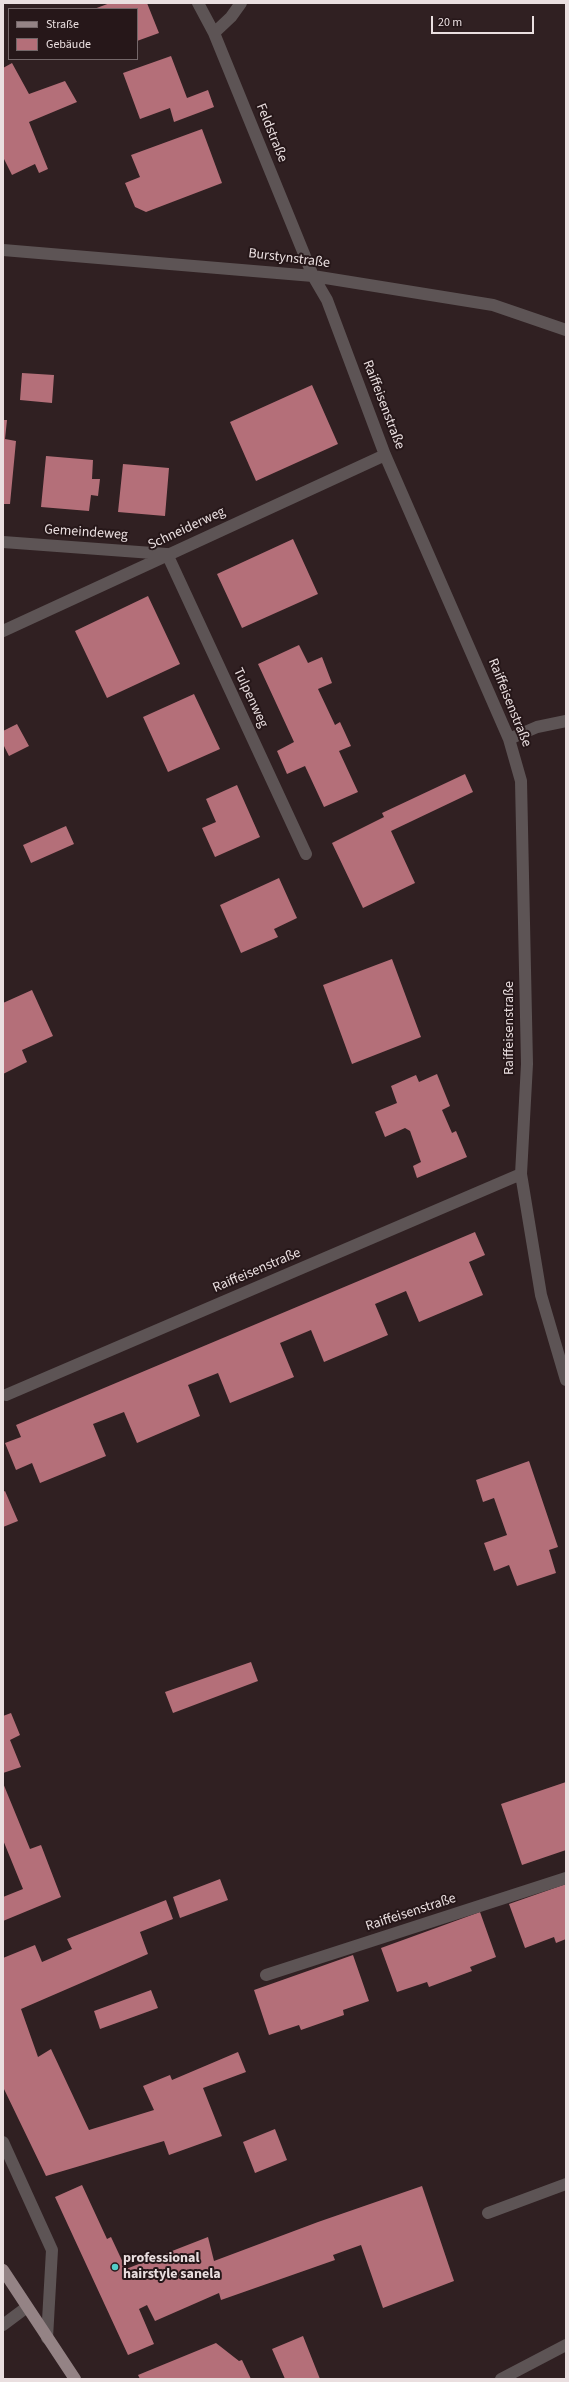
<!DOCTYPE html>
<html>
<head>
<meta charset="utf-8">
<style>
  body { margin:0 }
  #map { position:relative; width:569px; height:2382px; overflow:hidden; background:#302022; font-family:"Source Sans 3",sans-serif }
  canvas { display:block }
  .frame { position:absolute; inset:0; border:4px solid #eadfe0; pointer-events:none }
  .legend { position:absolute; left:8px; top:8px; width:130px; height:52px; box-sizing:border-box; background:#261719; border:1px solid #746769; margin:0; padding:5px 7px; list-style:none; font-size:12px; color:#eadfe0 }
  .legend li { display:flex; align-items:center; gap:8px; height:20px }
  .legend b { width:20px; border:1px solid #746769 }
  .scale { position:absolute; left:431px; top:16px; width:103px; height:18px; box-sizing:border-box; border:2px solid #eadfe0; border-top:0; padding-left:5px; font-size:12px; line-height:14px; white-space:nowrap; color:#eadfe0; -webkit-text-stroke:3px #261719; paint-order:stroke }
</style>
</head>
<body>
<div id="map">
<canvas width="569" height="2382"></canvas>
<div class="frame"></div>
<ul class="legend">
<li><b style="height:5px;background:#948385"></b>Straße</li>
<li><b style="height:11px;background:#b46f79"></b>Gebäude</li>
</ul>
<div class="scale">20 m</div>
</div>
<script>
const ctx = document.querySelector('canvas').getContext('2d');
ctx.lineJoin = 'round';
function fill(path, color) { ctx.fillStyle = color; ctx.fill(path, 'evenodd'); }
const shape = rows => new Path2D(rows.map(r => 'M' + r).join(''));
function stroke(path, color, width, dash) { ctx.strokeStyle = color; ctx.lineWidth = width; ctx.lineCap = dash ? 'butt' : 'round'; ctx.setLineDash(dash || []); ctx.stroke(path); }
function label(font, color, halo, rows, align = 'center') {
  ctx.font = font + ' "Source Sans 3",sans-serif'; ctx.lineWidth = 4; ctx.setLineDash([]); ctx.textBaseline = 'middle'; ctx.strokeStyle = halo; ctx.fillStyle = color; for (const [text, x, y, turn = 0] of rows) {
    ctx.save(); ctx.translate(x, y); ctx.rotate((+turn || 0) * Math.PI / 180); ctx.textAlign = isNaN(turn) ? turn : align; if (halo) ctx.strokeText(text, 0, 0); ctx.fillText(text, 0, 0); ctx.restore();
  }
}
fill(shape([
  [110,3,147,3,159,33,137,41,137,9,94,9],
  [171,56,187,98,208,90,214,107,174,122,170,108,140,119,123,73],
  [12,63,29,94,65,81,77,102,29,122,48,169,39,173,35,164,12,175,3,157,3,68],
  [202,129,222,183,146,212,135,207,125,183,140,177,131,155],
  [22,373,54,375,52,403,20,400],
  [312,385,338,444,256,481,230,422],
  [3,420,7,420,5,439,16,441,10,504,3,504],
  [46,456,93,460,92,479,100,479,98,496,91,495,89,511,41,507],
  [123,464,169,468,165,516,118,512],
  [293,539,318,594,242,628,217,574],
  [148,596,180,664,107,698,75,631],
  [299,645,308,663,322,657,332,683,318,689,335,725,340,722,351,746,339,751,358,792,324,807,305,766,287,774,277,751,294,742,258,664],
  [194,694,220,749,168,772,143,717],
  [17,724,29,746,9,756,3,744,3,731],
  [465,774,473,792,391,831,415,883,363,908,332,843,384,817,382,813],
  [237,785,260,837,215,857,202,828,216,822,206,799],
  [66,826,74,844,31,863,23,845],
  [279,878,297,918,274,929,278,937,241,953,220,905],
  [392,959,421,1037,352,1064,323,985],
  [32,990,53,1036,22,1050,27,1062,3,1074,3,1003],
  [437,1074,450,1106,442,1110,452,1133,456,1131,467,1157,417,1178,413,1166,421,1162,410,1131,405,1128,385,1137,375,1112,397,1103,391,1086,416,1075,419,1082],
  [475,1232,485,1255,469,1262,483,1295,419,1322,406,1291,375,1304,388,1335,324,1362,311,1330,280,1343,294,1377,230,1403,218,1373,188,1385,200,1416,137,1443,124,1412,93,1424,106,1456,40,1483,32,1463,16,1470,5,1443,21,1437,16,1425],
  [529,1461,558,1547,549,1550,556,1573,517,1586,509,1565,494,1571,484,1543,507,1535,494,1498,483,1502,476,1480],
  [5,1491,18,1521,3,1527,3,1492],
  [251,1662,258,1681,173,1713,165,1692],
  [11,1713,20,1735,10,1740,21,1767,3,1773,3,1716],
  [566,1782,566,1850,522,1865,501,1804],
  [3,1783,30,1849,41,1845,61,1897,3,1921,3,1897,23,1889,3,1840],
  [220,1879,228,1900,180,1918,173,1897],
  [566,1884,566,1939,556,1943,554,1937,525,1948,509,1904],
  [166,1900,173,1919,140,1932,148,1954,21,2009,38,2057,51,2049,89,2130,154,2110,143,2086,170,2075,172,2080,238,2052,246,2072,203,2088,222,2136,169,2155,164,2141,46,2176,3,2087,3,1958,35,1945,42,1962,72,1949,67,1939],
  [480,1912,496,1957,470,1967,472,1971,429,1987,427,1982,397,1992,381,1948],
  [353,1955,369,2001,343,2010,344,2015,301,2030,299,2025,269,2035,254,1990],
  [151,1990,158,2008,100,2029,94,2011],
  [275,2129,287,2160,255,2173,243,2142],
  [82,2185,107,2239,111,2237,126,2269,208,2237,214,2261,318,2222,422,2186,454,2281,383,2308,361,2245,333,2255,335,2260,221,2300,219,2293,155,2321,147,2305,139,2309,154,2344,128,2355,55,2197],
  [303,2336,320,2379,285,2379,272,2349],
  [216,2343,239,2361,242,2360,251,2379,140,2379,138,2375]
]), '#b46f79');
stroke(shape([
  [198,3,214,33,313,276,327,300,385,455,509,739,521,781,527,1064,521,1174,541,1295,566,1380],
  [214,33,231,17,241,3],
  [3,250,313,276,493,305,566,330],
  [3,542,166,554],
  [167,554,306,854],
  [3,631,385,455],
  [509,739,537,727,566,721],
  [6,1395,521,1174],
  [266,1975,566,1878],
  [3,2142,52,2250,47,2338],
  [488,2213,566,2184],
  [3,2325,27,2307],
  [501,2379,566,2345]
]), '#5d5455', 12);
stroke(shape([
  [3,2270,75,2379]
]), '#948385', 12);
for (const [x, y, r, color] of [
  [115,2267,4,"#54cdc8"]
]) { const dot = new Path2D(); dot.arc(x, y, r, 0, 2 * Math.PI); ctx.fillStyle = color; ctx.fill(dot); stroke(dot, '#261719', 1.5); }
label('14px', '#eadfe0', '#261719', [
  ["Feldstraße",271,133,68],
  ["Burstynstraße",289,259,7],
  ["Raiffeisenstraße",383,405,69],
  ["Schneiderweg",187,529,-25],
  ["Gemeindeweg",86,533,4],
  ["Tulpenweg",250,698,65],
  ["Raiffeisenstraße",509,703,68],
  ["Raiffeisenstraße",510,1028,-90],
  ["Raiffeisenstraße",257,1271,-23],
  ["Raiffeisenstraße",411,1913,-18]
]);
label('bold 14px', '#eadfe0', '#261719', [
  ["professional",123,2259],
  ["hairstyle sanela",123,2275]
], 'left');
</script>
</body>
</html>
